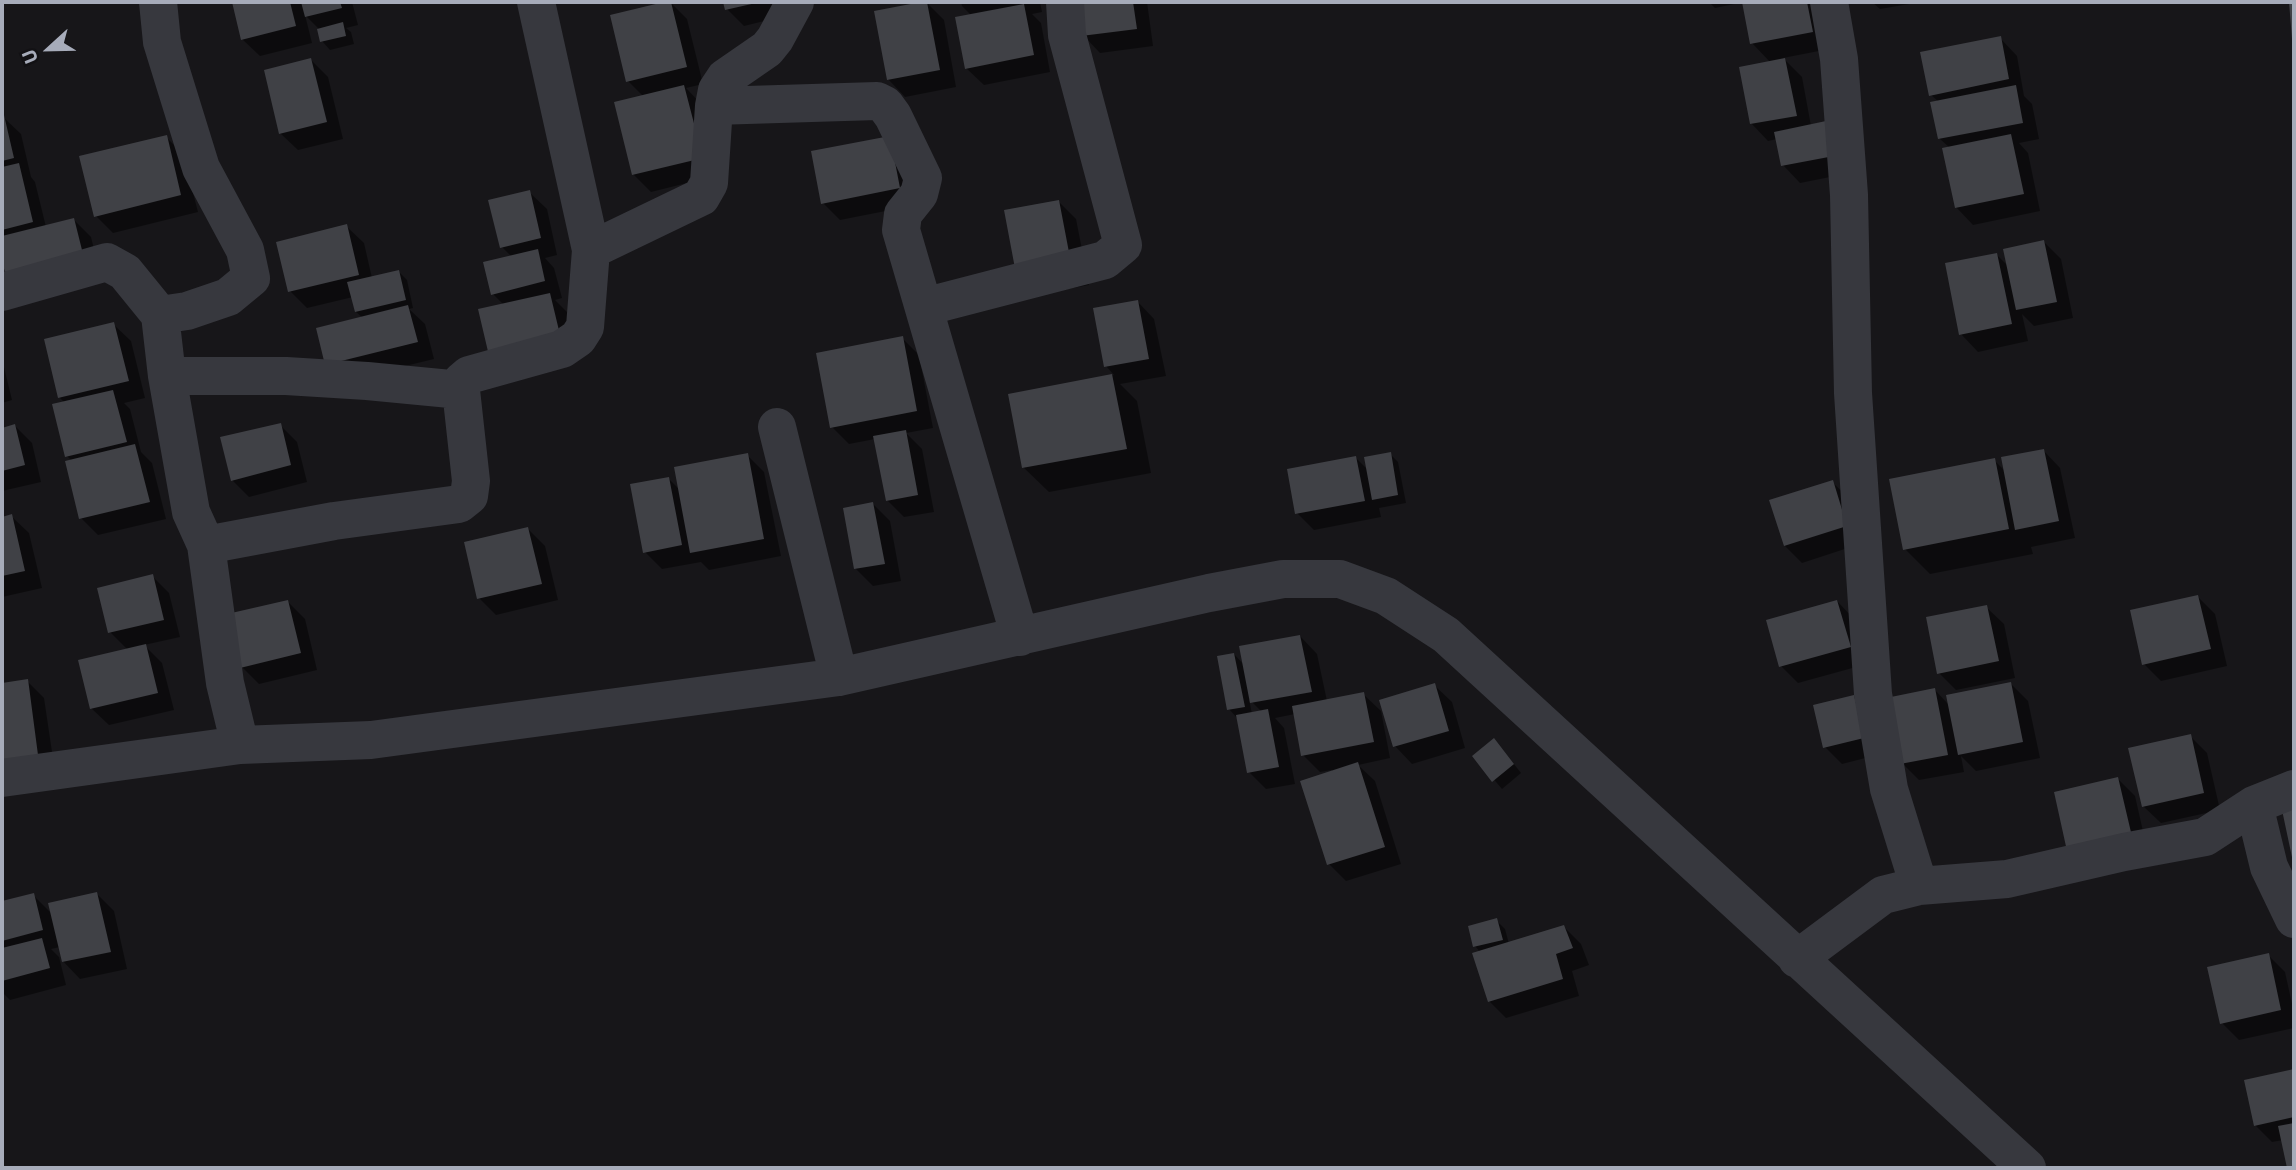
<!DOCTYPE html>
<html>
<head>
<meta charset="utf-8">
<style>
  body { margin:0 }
  #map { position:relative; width:2296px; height:1170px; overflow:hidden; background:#171619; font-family:"IBM Plex Sans",sans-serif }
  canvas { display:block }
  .frame { position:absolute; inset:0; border:4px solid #a7acba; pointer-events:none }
  .north { position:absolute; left:14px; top:14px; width:70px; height:70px; -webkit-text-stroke:5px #121114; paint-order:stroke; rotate:248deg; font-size:19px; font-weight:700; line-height:28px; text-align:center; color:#a7acba }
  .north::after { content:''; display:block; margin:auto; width:24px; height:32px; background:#a7acba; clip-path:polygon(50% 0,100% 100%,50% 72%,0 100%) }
</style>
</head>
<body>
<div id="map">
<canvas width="2296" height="1170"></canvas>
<div class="frame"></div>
<div class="north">U</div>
</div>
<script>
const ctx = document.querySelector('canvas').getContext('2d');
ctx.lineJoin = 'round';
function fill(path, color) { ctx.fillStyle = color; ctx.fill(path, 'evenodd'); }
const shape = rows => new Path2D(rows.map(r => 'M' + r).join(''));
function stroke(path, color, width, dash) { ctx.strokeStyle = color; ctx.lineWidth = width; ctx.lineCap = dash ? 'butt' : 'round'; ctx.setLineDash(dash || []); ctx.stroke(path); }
fill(shape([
  [234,2,352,2,358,25,346,28,351,32,354,44,330,50,322,41,318,28,305,15,312,43,260,56,242,39],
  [670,2,687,19,703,84,686,88,701,104,719,175,651,192,633,174,644,97,628,81,612,16],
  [725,2,807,2,809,10,744,26,727,9],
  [961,2,1040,2,1042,12,1032,14,1041,23,1050,72,984,85,966,68,972,16,962,6],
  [1078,2,1147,2,1153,46,1100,53,1083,35],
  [1709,2,1821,2,1829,49,1783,58,1802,77,1811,126,1850,173,1800,183,1783,165,1777,139,1768,141,1751,123,1771,63,1752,43,1744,2,1715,8],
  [1872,2,1921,2,1880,9],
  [927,3,944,20,956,87,905,97,888,79],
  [2000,38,2017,56,2024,96,2032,104,2039,139,2019,143,2028,153,2040,211,1973,225,1956,207,1950,148,1940,139,1939,102,1931,95],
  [311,60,328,77,343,139,298,150,280,133],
  [3,117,21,134,31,177,35,182,46,227,74,220,91,237,102,282,9,283,2,254,2,118],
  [166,137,183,154,198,212,113,233,96,216],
  [889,138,916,205,840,220,823,203],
  [529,192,547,209,557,255,545,258,554,268,562,298,555,300,567,312,578,360,504,305,493,294,512,257,502,247],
  [1059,202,1076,219,1089,285,1036,295],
  [346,226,364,243,372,278,399,272,407,280,413,308,409,309,425,324,434,359,343,381,326,364,363,318,356,312,353,297,307,308,290,291],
  [2044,242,2061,259,2073,318,2034,326,2022,314,2028,341,1978,352,1961,334,1997,255,2009,267],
  [1137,301,1154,319,1166,376,1120,384,1137,401,1151,473,1049,492,1023,467,1010,395,1114,375,1106,366],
  [113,324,131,341,145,398,124,403,130,409,141,452,152,463,166,519,98,535,81,518,72,461,67,456,65,403,60,398],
  [902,338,919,355,933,428,906,433,922,449,934,512,904,517,887,500,875,439,849,444,832,427],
  [2,359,12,400,2,403],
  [280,425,297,442,307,482,249,497,232,480],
  [15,426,32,443,41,482,2,491,2,429],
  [2043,450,2060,468,2075,538,2031,547,2033,554,1930,574,1905,549,1994,460,2005,471],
  [1390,454,1398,462,1406,503,1379,508,1381,517,1314,530,1297,513,1356,458,1368,470],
  [747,455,764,472,781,556,709,570,701,562,662,569,645,552,669,479,680,490],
  [1832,482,1850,499,1863,543,1802,563,1785,546],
  [873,504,890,521,901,581,873,586,856,569],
  [11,516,29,533,42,588,2,597,2,518],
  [527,528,545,546,558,600,496,615,479,598],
  [152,576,169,593,180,637,144,645,162,663,174,710,109,725,91,708,128,650,110,632],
  [2198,597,2215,614,2227,666,2161,681,2144,664],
  [1837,601,1854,619,1867,664,1798,683,1781,666],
  [288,602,305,619,317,670,259,684,242,667],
  [1986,607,2004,624,2015,678,1956,690,1939,673],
  [1300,636,1317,654,1327,701,1363,694,1381,711,1390,758,1358,765,1375,781,1401,864,1346,881,1329,864,1332,770,1320,772,1303,755,1295,714,1275,718,1284,728,1295,784,1266,789,1249,772,1237,718,1229,709,1234,654,1245,666],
  [1249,699,1262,712,1252,714],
  [27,681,44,698,55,772,2,779,2,684],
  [2011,684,2028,701,2040,758,1976,771,1961,756,1964,772,1919,780,1902,763,1934,689,1949,705],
  [1434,685,1452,702,1465,748,1412,764,1395,746],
  [1854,697,1881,754,1842,764,1825,747],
  [2190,736,2207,753,2220,810,2161,823,2143,806],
  [1502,749,1521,773,1502,789,1474,756],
  [2118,779,2135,796,2150,862,2088,876],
  [97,894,114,911,127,969,80,979,59,957,66,985,10,1000,2,992,2,903,33,895,53,915],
  [60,947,63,961,51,949],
  [1496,920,1505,929,1509,944,1564,927,1581,944,1589,965,1572,971,1579,996,1506,1018,1489,1001,1481,953,1475,946],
  [2268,955,2285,972,2294,1013,2294,1028,2239,1040,2222,1023],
  [2294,1070,2294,1168,2289,1168,2283,1140,2272,1142,2255,1125,2246,1081]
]), '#0007');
fill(shape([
  [232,2,290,2,296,26,241,40],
  [301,2,340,2,342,8,305,17],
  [664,2,671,2,687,67,626,82,610,15],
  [723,2,756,2,756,3,725,10],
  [921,2,927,2,940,70,887,80,874,11],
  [1076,2,1133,2,1137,29,1081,36],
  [1742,2,1807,2,1813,32,1750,44],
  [2289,2,2294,2,2294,39,2292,39],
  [1024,4,1034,55,965,69,955,17],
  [343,22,346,36,320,42,317,29],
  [2001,36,2009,79,1929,96,1920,52],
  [311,58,327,122,279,134,264,70],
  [1785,58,1797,116,1750,124,1739,67],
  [684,85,703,158,632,175,614,102],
  [2016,85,2023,123,1938,139,1930,102],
  [4,115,14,158,2,161,2,116],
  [1826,121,1834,156,1781,166,1774,132],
  [2011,134,2024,194,1955,208,1942,148],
  [167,135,181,195,94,217,79,156],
  [890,136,900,188,821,204,811,151],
  [19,163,33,222,2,230,2,167],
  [530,190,541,238,500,248,488,200],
  [1059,200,1072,268,1017,279,1004,210],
  [74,218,86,266,8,284,2,261,2,236],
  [347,224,359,275,288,292,276,242],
  [2044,240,2057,302,2016,310,2003,249],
  [538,249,545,281,491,295,483,262],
  [1997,253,2012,324,1959,335,1945,263],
  [399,270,406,300,355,312,347,282],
  [550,293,562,343,490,360,478,309],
  [1138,300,1149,359,1104,367,1093,308],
  [408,305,418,342,325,365,316,328],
  [114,322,129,381,58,398,44,339],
  [903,336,917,411,830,428,816,353],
  [1112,374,1127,449,1022,468,1008,394],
  [113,390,127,442,65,457,52,404],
  [281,423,291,465,231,481,220,437],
  [15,424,25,465,2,471,2,428],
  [906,430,918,495,886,501,873,436],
  [135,444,150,502,79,519,65,461],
  [2044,449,2059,521,2015,530,2001,457],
  [1391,452,1398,495,1372,500,1364,457],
  [748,453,764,539,690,553,674,467],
  [1356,456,1365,501,1295,514,1287,469],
  [1995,458,2009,529,1903,550,1889,479],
  [669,477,682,545,643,553,630,484],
  [1833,480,1847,526,1784,546,1769,500],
  [873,502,885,564,854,569,843,508],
  [12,514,25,571,2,576,2,517],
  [528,527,542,584,477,599,464,542],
  [153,574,164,620,108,633,97,588],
  [2198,595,2211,649,2142,665,2130,610],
  [288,600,301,653,240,668,227,614],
  [1837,600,1851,647,1779,667,1766,620],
  [1987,605,1999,661,1937,674,1926,617],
  [1300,635,1312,692,1250,703,1239,646],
  [146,644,158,693,90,709,78,660],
  [1234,653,1245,707,1227,710,1217,656],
  [28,679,38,755,2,760,2,683],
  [2011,682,2023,742,1958,755,1946,695],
  [1435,683,1449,731,1393,747,1379,700],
  [1935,688,1948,755,1900,764,1886,698],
  [1364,692,1374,742,1301,756,1292,706],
  [1854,695,1864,738,1823,748,1813,705],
  [1268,709,1279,767,1247,773,1236,715],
  [2191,734,2204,793,2142,807,2128,748],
  [1494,738,1514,764,1492,782,1472,756],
  [1358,762,1385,847,1327,865,1300,781],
  [2118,777,2134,845,2069,860,2054,792],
  [2294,807,2294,862,2293,862,2282,810],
  [97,892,111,952,62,962,48,903],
  [34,893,43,930,2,941,2,901],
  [1497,918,1503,940,1473,947,1468,926],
  [1564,925,1573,948,1556,954,1563,979,1488,1002,1472,953],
  [42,938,50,968,2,981,2,948],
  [2269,953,2281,1010,2220,1024,2207,967],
  [2294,1069,2294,1117,2254,1126,2244,1080],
  [2294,1123,2294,1168,2287,1168,2278,1126]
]), '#404146');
stroke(shape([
  [158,2,162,42,201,168,245,250,251,278,228,297,187,311,160,315],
  [536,2,591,250],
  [1829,2,1839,59,1849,195,1853,393,1873,694,1889,789,1919,886],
  [714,106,877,101,885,105,893,116,923,178,919,194,903,214,901,230,1020,637],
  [2,292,107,262,125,272,160,315,167,376,191,512,206,545,225,683,240,745],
  [924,307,1105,260,1123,245,1067,35,1065,2],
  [167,376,286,376,367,381,461,390],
  [777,427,839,677],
  [206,545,334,521,459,504,469,496,471,481,461,390,462,381,469,375,562,349,578,338,585,327,591,250,701,197,709,183,714,106,717,90,725,78,767,49,775,39,795,2],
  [2,778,240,745,371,740,839,677,1209,593,1283,579,1340,579,1386,596,1446,635,2027,1168],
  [2254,805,2269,867,2294,919],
  [1797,959,1883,895,1919,886,2007,879,2124,852,2205,837,2254,805,2294,789]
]), '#37383e', 38);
</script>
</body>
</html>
